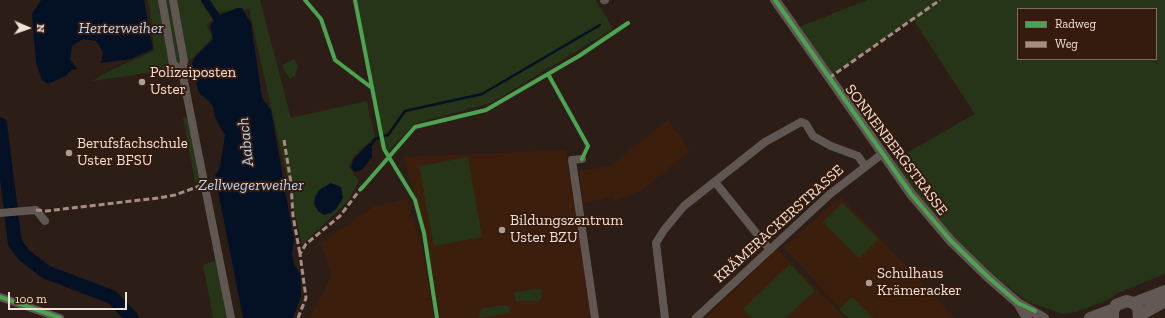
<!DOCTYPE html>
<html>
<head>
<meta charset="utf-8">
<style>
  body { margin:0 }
  #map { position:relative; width:1165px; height:318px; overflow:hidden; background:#2c1e16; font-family:"Zilla Slab",serif }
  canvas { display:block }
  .legend { position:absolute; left:1017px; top:8px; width:140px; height:52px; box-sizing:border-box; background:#351b0d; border:1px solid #816a5e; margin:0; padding:5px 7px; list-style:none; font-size:12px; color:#f3e1d8 }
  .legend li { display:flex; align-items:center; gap:8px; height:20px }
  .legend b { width:20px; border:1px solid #816a5e }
  .north { position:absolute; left:8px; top:8px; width:40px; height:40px; -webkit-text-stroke:3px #351b0d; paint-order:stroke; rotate:92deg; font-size:11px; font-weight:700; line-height:16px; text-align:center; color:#f3e1d8 }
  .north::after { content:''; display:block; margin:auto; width:14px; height:18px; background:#f3e1d8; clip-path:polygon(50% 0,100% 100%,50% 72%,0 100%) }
  .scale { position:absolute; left:8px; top:292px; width:119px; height:18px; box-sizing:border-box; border:2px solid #f3e1d8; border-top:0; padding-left:5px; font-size:12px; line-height:14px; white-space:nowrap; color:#f3e1d8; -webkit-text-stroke:3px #351b0d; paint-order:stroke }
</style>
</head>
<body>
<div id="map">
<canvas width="1165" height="318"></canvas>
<ul class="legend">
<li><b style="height:5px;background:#4ca352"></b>Radweg</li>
<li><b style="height:5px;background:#a88b81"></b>Weg</li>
</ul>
<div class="north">N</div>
<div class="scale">100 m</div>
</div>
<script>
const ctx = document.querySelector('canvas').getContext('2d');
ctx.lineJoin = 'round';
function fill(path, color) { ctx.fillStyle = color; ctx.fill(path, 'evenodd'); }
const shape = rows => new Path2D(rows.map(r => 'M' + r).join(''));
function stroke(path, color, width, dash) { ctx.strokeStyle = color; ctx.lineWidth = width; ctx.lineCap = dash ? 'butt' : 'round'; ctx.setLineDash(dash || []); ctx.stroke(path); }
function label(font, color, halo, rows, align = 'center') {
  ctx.font = font + ' "Zilla Slab",serif'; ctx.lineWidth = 4; ctx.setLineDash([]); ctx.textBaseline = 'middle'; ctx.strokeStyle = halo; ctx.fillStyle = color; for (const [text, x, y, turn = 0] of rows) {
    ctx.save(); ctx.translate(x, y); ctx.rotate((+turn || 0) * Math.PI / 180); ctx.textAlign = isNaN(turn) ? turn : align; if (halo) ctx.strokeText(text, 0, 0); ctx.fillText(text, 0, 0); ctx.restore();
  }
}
fill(shape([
  [668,120,690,151,641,191,615,200,612,196,583,204,579,171,611,166],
  [566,150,591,318,440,318,423,220,403,157],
  [841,197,955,318,850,318,783,247],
  [407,199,423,251,434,318,310,318,332,275,321,243,375,206],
  [777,249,845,318,705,318]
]), '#3c1e0d');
fill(shape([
  [147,0,260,0,291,118,367,101,375,137,354,156,349,167,359,181,348,201,302,245,249,9,220,12,207,25,212,38,182,68,92,81,111,70,154,51,150,9],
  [357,0,596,0,613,29,491,103,414,124,388,152,384,143],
  [867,0,1165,0,1165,274,1118,293,1110,299,1076,312,1063,314,1028,302,994,276,958,242,917,195,892,161,975,114,913,19,829,78,794,29],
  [1018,9,1156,9,1156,59,1018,59],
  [294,59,298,66,295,76,290,79,284,71,283,65],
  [188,117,200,181,195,182,183,118],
  [468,157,482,237,434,246,419,166],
  [842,203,878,239,859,258,823,222],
  [217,260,228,318,213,318,203,265],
  [790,264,815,291,785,318,752,318,743,309],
  [542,288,541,298,539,301,516,301,514,294,515,292],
  [852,297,873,318,848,318,839,309],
  [501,305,509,306,510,313,481,318,478,317,483,308]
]), '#263417');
fill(shape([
  [41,0,144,0,153,49,131,59,101,63,103,52,96,41,83,39,72,46,70,59,77,69,71,70,66,76,48,84,42,80,36,63,32,14],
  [237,8,242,8,251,23,262,98,271,110,294,241,292,253,294,265,300,274,301,297,293,318,243,318,215,176,220,167,225,135,215,118,213,107,208,100,200,94,198,90,192,64,195,57,213,39,210,25,220,15],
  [369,143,372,144,372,157,363,169,356,172,351,169,353,160],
  [331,183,341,187,343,198,336,209,331,213,324,215,318,211,314,204,315,197,319,190]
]), '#041125');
stroke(shape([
  [372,144,375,139,388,135,405,111,482,94,600,25]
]), '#041125', 2.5);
stroke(shape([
  [205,0,217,18]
]), '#041125', 8);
stroke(shape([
  [0,124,15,243,24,255,46,272,112,297,132,318]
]), '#041125', 14);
stroke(shape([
  [162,0,173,64,182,71],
  [173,0,184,61,182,71,231,318],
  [604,0,605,0],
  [582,159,572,160,595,318],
  [715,182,770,250],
  [0,213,36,210,45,221],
  [0,297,60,318],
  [665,318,656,243,664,230,684,206,765,142,801,122,806,124,813,136,831,146,858,156,865,166],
  [696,318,830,194,882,154]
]), '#605753', 8);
stroke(shape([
  [775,0,911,194,951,241,988,277,1018,303,1044,318],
  [1018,303,1027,318]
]), '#605753', 10);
stroke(shape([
  [1134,303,1165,291],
  [1140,315,1165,301],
  [1090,318,1114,309],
  [1113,318,1113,311,1116,305,1127,301,1133,303,1138,307,1139,318]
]), '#635954', 12);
stroke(shape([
  [829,78,940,0],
  [284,140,291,183,293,216,300,254],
  [36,210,46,211,158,198,175,195,205,184],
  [298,318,306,298,300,254,306,244,340,216,362,187]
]), '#a88b81', 3, [6, 3]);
stroke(shape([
  [305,0,321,19,335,60,372,88],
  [355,0,384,149,415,200,424,233,437,318],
  [775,0,911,194,951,241,988,277,1018,303,1035,311],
  [548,74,588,146,582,159],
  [361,189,415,127,486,110,579,56,628,23],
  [0,297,60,318]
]), '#4ca352', 4);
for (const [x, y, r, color] of [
  [142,82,4,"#ad9d94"],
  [69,153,4,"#ad9d94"],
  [502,230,4,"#ad9d94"],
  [869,283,4,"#ad9d94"]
]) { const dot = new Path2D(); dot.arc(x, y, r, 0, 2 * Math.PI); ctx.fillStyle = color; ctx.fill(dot); stroke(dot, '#351b0d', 1.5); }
label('15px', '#f3e1d8', '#351b0d', [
  ["Polizeiposten",150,73],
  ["Uster",150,90],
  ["Berufsfachschule",77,144],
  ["Uster BFSU",77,161],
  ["Bildungszentrum",510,221],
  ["Uster BZU",510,238],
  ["Schulhaus",877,274],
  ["Krämeracker",877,291]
], 'left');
label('15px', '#f3e1d8', '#351b0d', [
  ["SONNENBERGSTRASSE",896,150,53],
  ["KRÄMERACKERSTRASSE",779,224,-42]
]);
label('italic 16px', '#b7d5f7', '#351b0d', [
  ["Herterweiher",121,28],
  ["Aabach",246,142,-96],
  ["Zellwegerweiher",251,185]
]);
</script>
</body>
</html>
